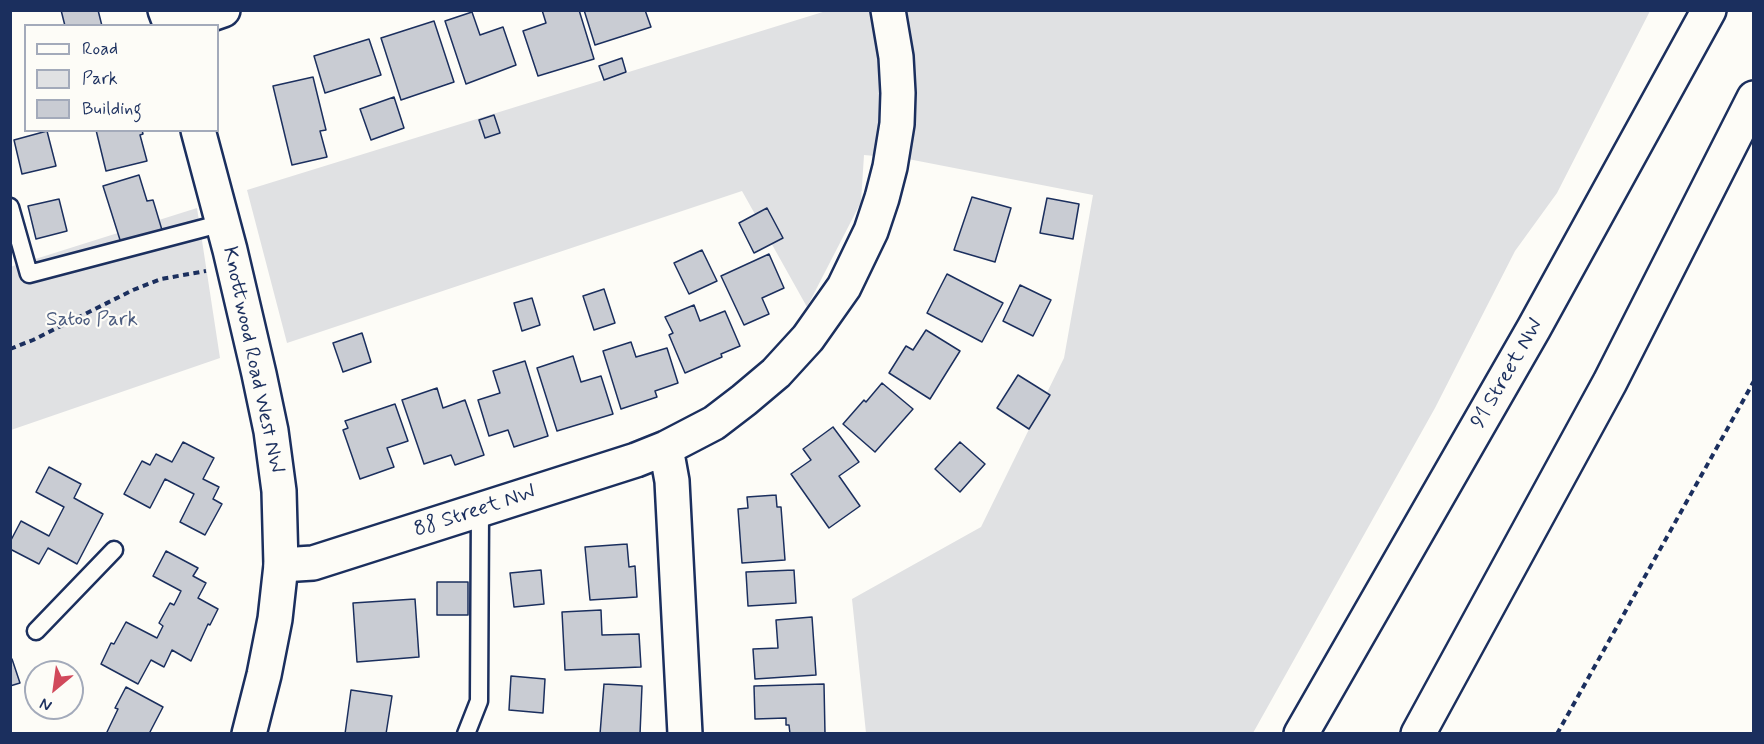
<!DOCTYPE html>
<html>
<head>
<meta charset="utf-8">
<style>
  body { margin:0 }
  #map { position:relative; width:1764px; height:744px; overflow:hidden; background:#fdfcf7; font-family:Mynerve,sans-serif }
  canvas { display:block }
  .frame { position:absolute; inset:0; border:12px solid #1b2f5e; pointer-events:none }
  .legend { position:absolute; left:24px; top:24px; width:195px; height:108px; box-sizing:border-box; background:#fdfcf7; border:2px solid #a3aaba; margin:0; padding:8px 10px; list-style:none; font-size:18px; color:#1b2f5e }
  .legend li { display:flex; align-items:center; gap:12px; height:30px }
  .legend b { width:30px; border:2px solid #a3aaba }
  .north { position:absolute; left:24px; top:660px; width:60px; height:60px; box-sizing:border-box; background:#fdfcf7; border:2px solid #a3aaba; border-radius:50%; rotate:209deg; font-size:16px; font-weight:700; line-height:24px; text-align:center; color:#1b2f5e }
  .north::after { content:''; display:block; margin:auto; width:21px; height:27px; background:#d1495b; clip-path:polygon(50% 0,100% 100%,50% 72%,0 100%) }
</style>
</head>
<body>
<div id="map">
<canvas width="1764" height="744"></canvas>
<div class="frame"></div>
<ul class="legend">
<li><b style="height:8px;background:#fdfcf7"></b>Road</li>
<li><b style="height:16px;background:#e0e1e3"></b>Park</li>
<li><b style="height:16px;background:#c9ccd3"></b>Building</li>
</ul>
<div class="north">N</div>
</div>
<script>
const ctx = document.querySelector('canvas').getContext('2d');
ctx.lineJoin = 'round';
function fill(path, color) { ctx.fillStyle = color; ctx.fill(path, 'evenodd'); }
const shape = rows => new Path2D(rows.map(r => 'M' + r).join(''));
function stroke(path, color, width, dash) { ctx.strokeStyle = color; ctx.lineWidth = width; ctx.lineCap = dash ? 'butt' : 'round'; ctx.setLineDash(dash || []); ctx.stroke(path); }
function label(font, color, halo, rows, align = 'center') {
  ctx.font = font + ' Mynerve,sans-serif'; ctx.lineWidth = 4.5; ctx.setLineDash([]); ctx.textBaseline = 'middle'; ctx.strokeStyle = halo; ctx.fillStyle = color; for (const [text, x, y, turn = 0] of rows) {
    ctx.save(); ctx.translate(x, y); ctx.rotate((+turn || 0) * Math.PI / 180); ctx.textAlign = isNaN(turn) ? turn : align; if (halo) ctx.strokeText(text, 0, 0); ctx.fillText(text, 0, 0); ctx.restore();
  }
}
fill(shape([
  [826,11,1650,11,1557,193,1515,251,1435,408,1253,733,866,733,852,599,981,527,1064,358,1093,195,908,159,864,155,861,202,807,307,742,191,287,343,247,190],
  [197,208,220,358,11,430,10,267]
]), '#e0e1e3');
const building = shape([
  [61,10,98,10,102,26,65,26,61,10],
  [542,10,579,10,594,59,538,76,523,31,546,23,542,10],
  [584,10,645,10,651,27,595,45,584,10],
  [472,12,480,35,503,27,516,65,466,84,445,21,472,12],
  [434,21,454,82,401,100,381,38,434,21],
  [369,39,381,75,325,93,314,56,369,39],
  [622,58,626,72,604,80,599,66,622,58],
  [313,77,326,130,320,131,327,157,292,165,273,86,313,77],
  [394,97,404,128,371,140,360,109,394,97],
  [494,115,500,133,485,138,479,120,494,115],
  [96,130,142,130,143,134,140,135,147,161,106,171,96,130],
  [47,131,56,166,22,174,14,140,47,131],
  [139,175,147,201,153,200,162,230,121,243,103,186,139,175],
  [972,197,1011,208,995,262,954,250,972,197],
  [1047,198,1079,204,1073,239,1040,233,1047,198],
  [59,199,67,231,36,239,28,206,59,199],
  [767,208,783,238,754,253,739,223,767,208],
  [702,250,717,281,689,294,674,263,702,250],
  [769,254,784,288,762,298,769,314,744,325,721,276,769,254],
  [947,274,1003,303,982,342,927,313,947,274],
  [1020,285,1051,300,1033,336,1003,321,1020,285],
  [604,289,615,323,594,330,583,296,604,289],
  [532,298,540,325,522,331,514,303,532,298],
  [694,305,700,321,725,311,740,346,721,354,722,357,685,373,669,335,673,333,665,317,694,305],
  [926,330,960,351,930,399,889,373,906,346,913,350,926,330],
  [362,333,371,362,343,372,333,343,362,333],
  [631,342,636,357,667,348,678,383,655,391,657,397,621,409,603,351,631,342],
  [573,356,581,382,601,376,613,414,557,431,537,368,573,356],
  [525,361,548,436,514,447,508,430,489,436,478,400,500,393,493,371,525,361],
  [1018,375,1050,395,1029,429,997,408,1018,375],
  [882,383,913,409,875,452,843,424,864,400,866,402,882,383],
  [437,388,443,408,465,400,484,455,455,465,451,455,424,464,402,400,437,388],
  [395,404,408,441,387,448,394,467,360,479,343,430,348,428,345,421,395,404],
  [833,427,859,462,839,476,860,506,829,528,791,474,811,460,803,449,833,427],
  [183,442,214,458,203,479,219,487,213,499,222,504,205,535,180,522,194,494,165,479,150,508,124,494,142,461,150,465,156,454,172,462,183,442],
  [960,442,985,464,960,492,935,469,960,442],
  [49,467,81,484,74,498,103,514,77,564,48,548,39,564,10,549,10,542,21,521,49,536,64,507,36,492,49,467],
  [776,495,777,507,781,507,785,560,742,563,738,509,748,508,747,497,776,495],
  [627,544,629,567,635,566,637,597,590,600,585,547,627,544],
  [166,551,198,568,193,576,206,583,198,598,218,609,210,625,208,624,191,661,172,650,164,667,151,660,138,684,101,664,111,643,114,644,126,622,157,638,163,626,159,623,170,603,174,605,181,591,153,576,166,551],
  [541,570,544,604,514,607,510,573,541,570],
  [794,570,796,603,748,606,746,572,794,570],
  [437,582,468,582,468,615,437,615,437,582],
  [415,599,419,657,357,662,353,603,415,599],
  [601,610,602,635,639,634,641,667,565,670,562,612,601,610],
  [812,617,816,675,755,679,753,649,778,648,776,620,812,617],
  [12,659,20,683,10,686,10,660,12,659],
  [511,676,545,679,543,713,509,710,511,676],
  [604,684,642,686,640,734,600,734,604,684],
  [824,684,825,734,790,734,789,725,786,725,786,718,755,719,754,686,824,684],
  [126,687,163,707,150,732,153,734,110,734,107,732,118,709,115,708,126,687],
  [351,690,392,696,386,734,345,734,351,690]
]);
fill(building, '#c9ccd3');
stroke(building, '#1b2f5e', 1.5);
const lane = shape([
  [10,207,29,274,223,223],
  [36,631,114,550],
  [466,734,479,701,480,511]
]);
const street = shape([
  [177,26,223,10],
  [666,448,672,481,685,734],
  [281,565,313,563,636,460,666,448,714,423,744,400,776,373,808,338,844,287,871,231,882,198,890,167,897,124,898,93,896,57,888,10]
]);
const secondary = shape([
  [165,10,171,26],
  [198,130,230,250,259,374,271,431,279,491,281,565,275,619,264,675,249,734],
  [1301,734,1534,328,1709,10],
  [1418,734,1610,382,1754,98]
]);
stroke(lane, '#1b2f5e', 21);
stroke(street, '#1b2f5e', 38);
stroke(secondary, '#1b2f5e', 38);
stroke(shape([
  [10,349,33,340,133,290,161,279,206,271],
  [1557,734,1754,381]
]), '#1b2f5e', 4, [6, 4.5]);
stroke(lane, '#fdfcf7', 16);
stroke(street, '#fdfcf7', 33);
stroke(secondary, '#fdfcf7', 33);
label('21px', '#4c5c7f', '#fdfcf7', [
  ["Satoo Park",92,321]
]);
label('21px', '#1b2f5e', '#fdfcf7', [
  ["Knottwood Road West NW",252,360,78],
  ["91 Street NW",1508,374,-60],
  ["88 Street NW",475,512,-18]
]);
</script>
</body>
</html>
